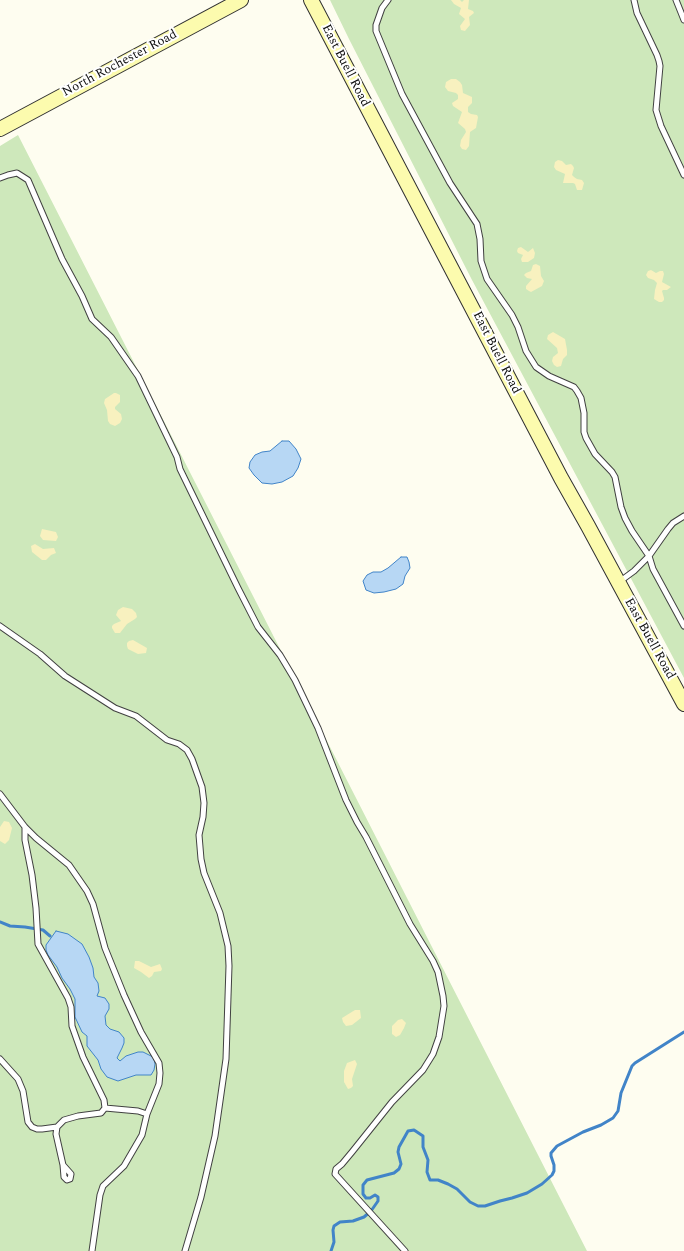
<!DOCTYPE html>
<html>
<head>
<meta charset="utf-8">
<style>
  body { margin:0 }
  canvas { display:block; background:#fefdf0 }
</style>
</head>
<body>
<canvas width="684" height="1251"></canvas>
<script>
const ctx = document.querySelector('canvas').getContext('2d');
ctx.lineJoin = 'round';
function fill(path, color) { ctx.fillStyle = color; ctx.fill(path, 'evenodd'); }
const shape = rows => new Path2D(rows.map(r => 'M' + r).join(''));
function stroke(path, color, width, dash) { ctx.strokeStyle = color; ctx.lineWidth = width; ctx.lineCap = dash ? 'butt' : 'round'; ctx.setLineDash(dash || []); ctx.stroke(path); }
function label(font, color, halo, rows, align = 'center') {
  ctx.font = font + ' Spectral,serif'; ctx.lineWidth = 4; ctx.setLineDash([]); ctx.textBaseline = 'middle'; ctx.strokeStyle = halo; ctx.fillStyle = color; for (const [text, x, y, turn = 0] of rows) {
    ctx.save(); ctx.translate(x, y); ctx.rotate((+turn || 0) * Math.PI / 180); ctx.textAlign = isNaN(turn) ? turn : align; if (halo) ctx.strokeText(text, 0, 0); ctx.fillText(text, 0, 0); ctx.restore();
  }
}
fill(shape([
  [330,0,684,0,684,678,472,280,349,39],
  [18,135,587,1251,0,1251,0,146]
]), '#cee8bb');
fill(shape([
  [451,0,460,0,462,2,464,0,469,0,468,9,473,11,474,13,469,17,470,25,465,31,461,30,460,26,465,19,459,14,461,8,454,4],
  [451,79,456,79,460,82,462,85,463,93,472,97,472,103,468,107,468,112,471,114,477,115,478,117,476,128,470,132,469,146,466,150,462,149,460,146,461,140,466,132,465,129,458,123,462,112,453,106,452,103,458,99,458,95,456,93,448,91,445,87,446,82],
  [558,160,562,161,566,165,571,164,573,166,574,168,572,175,574,177,577,179,582,180,584,183,582,190,577,190,575,184,573,183,563,183,565,174,556,170,554,167,555,162],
  [521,247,528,252,533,248,535,253,534,258,528,262,522,262,521,259,523,255,518,253,517,251,518,248],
  [536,264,540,266,541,276,544,281,542,286,531,292,529,291,526,289,526,286,532,279,527,278,524,275,526,273,531,271,533,265],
  [651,270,656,273,660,271,663,271,664,274,662,282,671,287,667,290,663,290,662,291,664,298,664,300,662,302,659,302,654,299,655,290,657,283,654,280,648,278,646,275,648,271],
  [553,332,565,339,567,350,567,355,563,359,561,366,557,367,554,365,552,361,553,357,558,353,557,348,547,339,548,335],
  [114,393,116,393,120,395,120,402,115,407,115,409,121,414,122,419,120,423,115,426,110,424,108,421,107,410,104,403,105,399],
  [42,529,56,532,58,537,56,541,43,540,40,536],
  [35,544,43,549,54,548,56,553,51,555,46,560,42,560,32,552,31,546],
  [123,607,132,609,136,613,137,617,135,619,127,624,120,633,115,633,112,628,112,626,114,624,121,621,116,615,118,610],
  [133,640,147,648,146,653,138,654,128,649,127,646,127,643,129,641],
  [4,821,9,822,12,828,9,840,5,844,0,841,0,827],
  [135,961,139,961,151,967,160,964,162,969,161,971,154,972,152,976,149,978,141,972,134,968],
  [355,1010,360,1010,361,1018,352,1025,346,1026,343,1022,342,1018],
  [402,1019,406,1023,404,1028,400,1035,396,1037,392,1034,392,1026,398,1020],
  [355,1060,357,1064,352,1079,353,1086,351,1088,348,1089,344,1082,344,1071,347,1063]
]), '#f8f1bf');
const water = shape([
  [282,441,289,441,296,449,301,459,298,468,293,476,282,482,272,484,262,483,254,475,249,468,250,462,255,455,262,452,270,451,282,441],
  [401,557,407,557,409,562,410,568,405,576,403,584,396,589,384,592,374,593,366,590,363,581,367,575,373,572,381,572,388,568,401,557],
  [56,931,68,934,82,944,89,957,93,968,94,977,98,983,99,991,97,996,105,998,109,1004,109,1009,105,1016,106,1025,110,1029,119,1032,124,1038,124,1043,122,1048,117,1058,120,1061,126,1056,138,1052,143,1052,151,1056,154,1059,155,1064,154,1070,151,1075,136,1075,118,1081,107,1077,101,1069,98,1060,87,1046,87,1036,82,1032,75,1017,75,999,70,989,62,978,57,967,48,955,46,950,46,945,56,931]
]);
fill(water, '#b7d7f4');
stroke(water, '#4184c8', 1);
stroke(shape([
  [0,922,10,926,25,927,43,930,50,936],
  [331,1251,334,1242,333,1230,334,1226,340,1222,353,1221,364,1217,371,1211,378,1201,378,1197,375,1195,370,1198,366,1198,363,1194,363,1185,367,1180,394,1173,399,1169,401,1164,398,1152,399,1147,408,1131,414,1130,423,1136,423,1147,428,1160,427,1172,430,1180,438,1180,448,1184,457,1189,470,1202,478,1206,485,1206,500,1201,512,1198,527,1193,542,1184,552,1175,554,1171,554,1165,551,1156,551,1153,557,1146,583,1132,601,1125,613,1118,618,1111,621,1093,632,1066,635,1063,684,1032]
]), '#4184c8', 3);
const lane = shape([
  [388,0,382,8,376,25,376,31,402,94,450,183,477,224,480,239,481,261,487,279,512,315,518,327,526,351,536,367,549,376,574,387,577,391,581,398,584,413,584,432,586,438,595,454,612,472,615,477,621,507,625,518,632,531,649,556,653,569,684,626],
  [634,0,637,13,657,55,659,61,660,66,656,110,661,126,684,175],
  [676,0,684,20],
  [0,178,8,175,17,173,28,180,62,259,82,296,92,319,111,337,138,376,177,457,180,469,238,588,258,627,280,655,295,680,318,728,346,800,357,822,366,837,410,924,433,961,438,972,443,996,444,1006,439,1037,433,1054,423,1070,392,1102,352,1152,342,1164,336,1169,335,1174,405,1251],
  [619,582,634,571,649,556,668,529,673,523,684,516],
  [0,626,40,654,65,676,115,708,136,716,167,740,179,744,187,750,192,759,202,787,204,803,203,817,199,835,201,859,204,873,220,913,228,946,229,966,226,1059,215,1136,201,1197,185,1251],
  [0,794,25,827,36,838,69,865,87,891,93,904,105,948,124,995,141,1032,159,1063,160,1073,159,1084,147,1114,142,1135,124,1166,103,1186,100,1195,92,1251],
  [25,827,25,840,32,875,36,908,38,944,68,998,71,1007,72,1026,83,1057,104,1100,105,1108,138,1111,147,1114],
  [0,1059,18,1079,23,1091,28,1122,32,1127,37,1129,42,1129,57,1127],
  [63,1165,64,1177,67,1180,70,1179,71,1174,63,1165,56,1134,57,1127,64,1120,78,1116,101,1113,105,1108]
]);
const secondary = shape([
  [311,0,561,478,588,526,684,704],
  [0,129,241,0]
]);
stroke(lane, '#414141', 7);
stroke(secondary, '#303030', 16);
stroke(lane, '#fff', 5);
stroke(secondary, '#fcfbae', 14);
label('13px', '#0e0e0e', '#fff', [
  ["North Rochester Road",120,64,-28],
  ["East Buell Road",345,66,63],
  ["East Buell Road",496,353,63],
  ["East Buell Road",649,639,61]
]);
</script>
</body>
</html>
